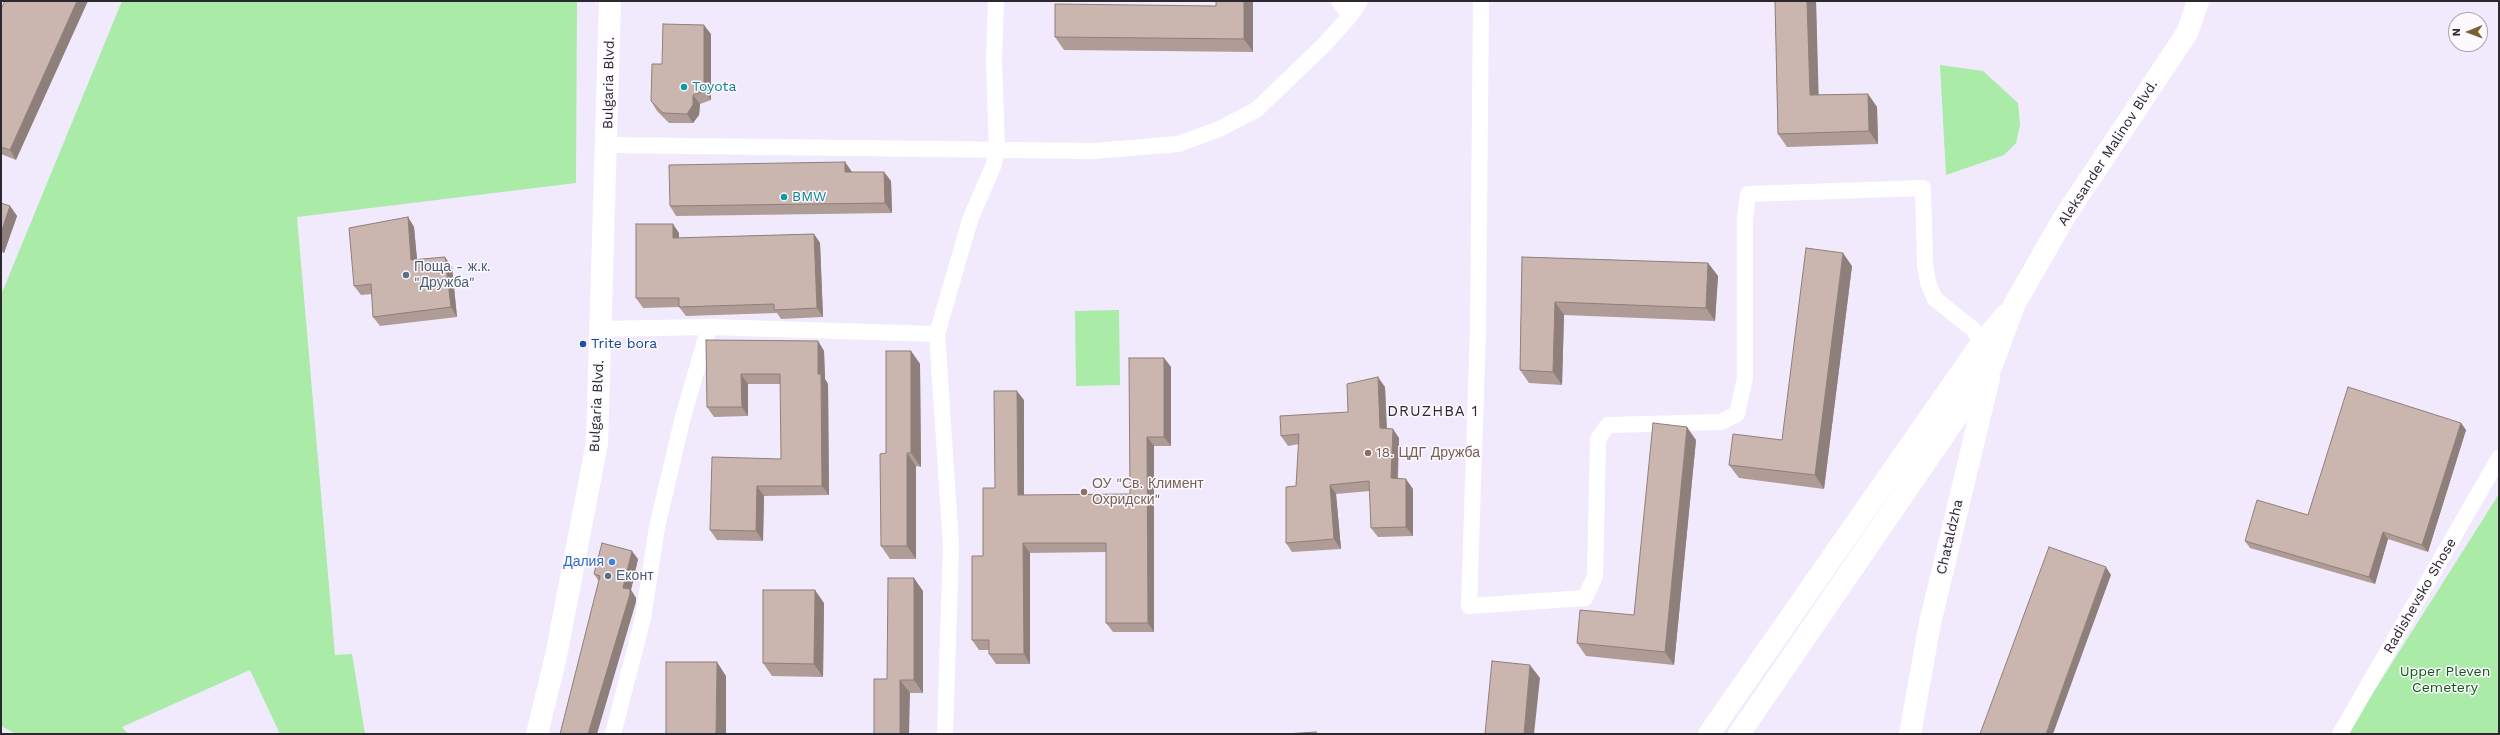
<!DOCTYPE html>
<html>
<head>
<meta charset="utf-8">
<style>
  body { margin:0 }
  #map { position:relative; width:2500px; height:735px; overflow:hidden; background:#f1eafd; font-family:"Work Sans",sans-serif }
  canvas { display:block }
  .frame { position:absolute; inset:0; border:2px solid #2b282f; pointer-events:none }
  .north { position:absolute; left:2448px; top:12px; width:40px; height:40px; box-sizing:border-box; background:#fcfafe; border:1px solid #a8a6ab; border-radius:50%; rotate:269deg; font-size:11px; font-weight:700; line-height:16px; text-align:center; color:#2b282f }
  .north::after { content:''; display:block; margin:auto; width:14px; height:18px; background:#7c6033; clip-path:polygon(50% 0,100% 100%,50% 72%,0 100%) }
</style>
</head>
<body>
<div id="map">
<canvas width="2500" height="735"></canvas>
<div class="frame"></div>
<div class="north">N</div>
</div>
<script>
const ctx = document.querySelector('canvas').getContext('2d');
ctx.lineJoin = 'round';
function fill(path, color) { ctx.fillStyle = color; ctx.fill(path, 'evenodd'); }
const shape = rows => new Path2D(rows.map(r => 'M' + r).join(''));
function stroke(path, color, width, dash) { ctx.strokeStyle = color; ctx.lineWidth = width; ctx.lineCap = dash ? 'butt' : 'round'; ctx.setLineDash(dash || []); ctx.stroke(path); }
function label(font, color, halo, rows, align = 'center') {
  ctx.font = font + ' "Work Sans",sans-serif'; ctx.lineWidth = 3; ctx.setLineDash([]); ctx.textBaseline = 'middle'; ctx.strokeStyle = halo; ctx.fillStyle = color; for (const [text, x, y, turn = 0] of rows) {
    ctx.save(); ctx.translate(x, y); ctx.rotate((+turn || 0) * Math.PI / 180); ctx.textAlign = isNaN(turn) ? turn : align; if (halo) ctx.strokeText(text, 0, 0); ctx.fillText(text, 0, 0); ctx.restore();
  }
}
fill(shape([
  [122,1,577,1,576,183,297,217,335,655,352,654,365,734,280,734,250,670,122,727,128,734,16,734,1,726,1,295],
  [1940,65,1983,71,2018,103,2020,125,2016,143,2004,155,1946,175],
  [1119,310,1120,385,1076,386,1075,311],
  [2499,494,2499,734,2347,734]
]), '#a9eba7');
stroke(shape([
  [1339,1,1350,16],
  [1481,1,1478,329,1469,606,1585,598,1595,576,1598,439,1608,425,1721,422,1737,414,1745,378,1745,218,1748,194,1923,188,1925,264,1928,283,1935,299,1974,330,1981,344],
  [607,145,1094,151,1178,144,1217,130,1256,110,1324,45,1350,16,1360,1],
  [601,329,709,327,937,334],
  [613,734,643,618,657,527,683,417,709,327],
  [945,734,951,545,937,334,970,220,994,164,997,149,994,61,996,1],
  [2340,734,2499,458]
]), '#fff', 16);
stroke(shape([
  [537,734,556,656,597,443,610,1],
  [1709,734,1981,344,2006,315],
  [1739,734,1992,365,2014,305,2065,216,2187,33,2198,1],
  [1910,734,1930,623,1989,378]
]), '#fff', 22);
fill(shape([
  [1216,1,1253,1,1253,52,1064,50,1055,37,1216,6],
  [1775,1,1816,1,1818,95,1868,94,1877,107,1878,144,1787,147,1778,134],
  [1,9,16,160,1,154],
  [711,34,711,100,700,104,699,115,693,123,669,123,657,111,651,101,662,64],
  [845,162,852,172,884,172,891,181,892,213,676,216,670,206],
  [1,203,10,206,17,216,4,253,1,252],
  [408,217,414,227,417,260,452,267,457,317,380,326,373,317,372,294,361,295,354,286],
  [679,233,679,238,814,234,820,243,823,317,781,319,777,313,686,316,679,307,643,308,636,298],
  [1522,257,1708,263,1718,276,1715,321,1564,315,1562,385,1529,383,1520,370],
  [1852,266,1824,489,1739,478,1729,465,1782,440],
  [706,340,818,341,824,351,825,379,828,384,829,495,764,496,763,541,717,540,710,530,781,459,781,384,748,384,748,416,714,417,707,407],
  [911,351,920,364,921,467,916,466,916,559,890,559,881,546,886,453],
  [1164,358,1171,367,1171,446,1154,446,1154,632,1113,632,1106,623,1106,552,1030,553,1030,664,996,664,989,654,989,650,979,650,972,640,983,556,995,488,1024,400,1024,495,1130,494],
  [1385,387,1387,428,1399,438,1398,479,1413,489,1413,536,1378,537,1371,528,1370,491,1336,494,1341,549,1292,552,1286,543,1296,486,1299,444,1288,446,1281,436,1348,412],
  [2461,423,2466,430,2428,552,2388,539,2375,584,2250,548,2245,541,2308,515],
  [1696,440,1674,665,1586,656,1577,643,1634,615],
  [638,559,631,590,636,598,636,602,598,580,594,574],
  [923,591,923,693,910,693,887,679],
  [824,603,823,677,772,676,763,663]
]), '#af9c96');
fill(shape([
  [77,1,88,1,16,160,10,150],
  [1244,1,1253,1,1253,52,1244,39],
  [1807,1,1816,1,1819,108,1810,95],
  [704,25,711,34,711,100,704,91],
  [1868,94,1877,107,1878,144,1869,131],
  [693,95,700,104,699,115,693,123,687,114],
  [845,162,852,172,852,182,845,172],
  [884,172,891,181,892,213,885,203],
  [10,206,17,216,4,253,1,248,1,233],
  [408,217,414,227,418,270,411,260],
  [673,224,679,233,679,247,673,238],
  [814,234,820,243,823,317,817,308],
  [1843,253,1852,266,1824,489,1815,475],
  [445,257,452,267,457,317,451,307],
  [1708,263,1718,276,1715,321,1706,308],
  [1555,302,1564,315,1562,385,1553,372],
  [818,341,824,351,825,379,828,384,829,495,822,486,818,374],
  [911,351,920,364,921,467,911,453],
  [1164,358,1171,367,1171,446,1164,437],
  [741,374,748,384,748,416,742,407],
  [1378,377,1385,387,1387,438,1380,428],
  [1017,391,1024,400,1024,504,1018,495],
  [2461,423,2466,430,2428,552,2422,545],
  [1687,427,1696,440,1674,665,1665,652],
  [1393,429,1399,438,1397,487,1391,478],
  [1147,437,1154,446,1154,632,1148,623],
  [907,453,916,466,916,559,907,546],
  [1406,479,1413,489,1413,536,1406,527],
  [1330,485,1336,494,1341,549,1334,539],
  [757,486,764,496,763,541,756,531],
  [2383,532,2388,539,2375,584,2369,577],
  [1023,543,1030,553,1030,664,1024,654],
  [632,551,638,559,631,590,636,598,636,602,597,734,588,734],
  [2106,567,2111,575,2053,734,2046,734],
  [914,578,923,591,923,693,914,680],
  [815,590,824,603,823,677,814,664],
  [717,662,726,676,726,734,716,734],
  [1530,665,1540,678,1534,734,1524,734],
  [900,680,910,693,909,734,900,734]
]), '#8e7f7a');
const building = shape([
  [5,1,77,1,10,150,1,147,1,9,5,1],
  [1216,1,1244,1,1244,39,1055,37,1055,4,1216,6,1216,1],
  [1775,1,1807,1,1810,95,1868,94,1869,131,1778,134,1775,1],
  [663,24,704,25,704,91,693,95,693,105,687,114,663,113,651,101,652,64,662,64,663,24],
  [845,162,845,172,884,172,885,203,670,206,669,165,845,162],
  [1,203,10,206,1,233,1,203],
  [408,217,411,260,445,257,451,307,373,317,371,284,354,286,349,228,408,217],
  [636,224,673,224,673,238,814,234,817,308,774,310,774,304,679,307,679,298,636,298,636,224],
  [1806,248,1843,253,1815,475,1729,465,1733,434,1782,440,1806,248],
  [1522,257,1708,263,1706,308,1555,302,1553,372,1520,370,1522,257],
  [706,340,818,341,818,374,821,374,822,486,757,486,756,531,710,530,712,457,781,459,780,374,741,374,742,407,707,407,706,340],
  [886,351,911,351,911,453,907,453,907,546,881,546,880,454,886,453,886,351],
  [1129,358,1164,358,1164,437,1147,437,1148,623,1106,623,1106,543,1023,543,1024,654,989,654,989,640,972,640,972,556,983,556,983,488,995,488,994,391,1017,391,1018,495,1130,494,1129,358],
  [1378,377,1380,428,1393,429,1391,478,1406,479,1406,527,1371,528,1369,481,1330,485,1334,539,1286,543,1286,487,1296,486,1299,434,1281,436,1280,416,1348,412,1347,384,1378,377],
  [2348,387,2461,423,2422,545,2383,532,2369,577,2245,541,2257,500,2308,515,2348,387],
  [1653,423,1687,427,1665,652,1577,643,1580,610,1634,615,1653,423],
  [602,543,632,551,623,588,630,589,630,594,588,734,560,734,600,576,594,574,602,543],
  [2049,547,2106,567,2046,734,1980,734,2049,547],
  [888,578,914,578,914,680,900,680,900,734,874,734,874,679,887,679,888,578],
  [763,590,815,590,814,664,763,663,763,590],
  [1492,661,1530,665,1524,734,1485,734,1492,661],
  [666,662,717,662,716,734,666,734,666,662],
  [1316,732,1316,734,1285,734,1316,732]
]);
fill(building, '#cbb5af');
stroke(building, '#8e7f7a', 1);
for (const [x, y, r, color] of [
  [684,87,4,"#0f9aa8"],
  [784,197,4,"#0f9aa8"],
  [406,275,4,"#5c6f8a"],
  [583,344,4,"#1a4fb4"],
  [1368,453,4,"#8d6e63"],
  [1084,492,4,"#8d6e63"],
  [612,562,4,"#3f7fe0"],
  [608,576,4,"#5c6f8a"]
]) { const dot = new Path2D(); dot.arc(x, y, r, 0, 2 * Math.PI); ctx.fillStyle = color; ctx.fill(dot); stroke(dot, '#fcfafe', 1.5); }
label('14px', '#2b282f', '#fcfafe', [
  ["Bulgaria Blvd.",609,83,-89],
  ["Aleksander Malinov Blvd.",2108,153,-57],
  ["Bulgaria Blvd.",597,406,-87],
  ["Chataldzha",1950,537,-77],
  ["Radishevsko Shose",2420,596,-60]
]);
label('14px', '#0d838f', '#fcfafe', [
  ["Toyota",692,87],
  ["BMW",792,197]
], 'left');
label('14px', '#4e5e75', '#fcfafe', [
  ["Поща - ж.к.",414,267],
  ["\"Дружба\"",414,283],
  ["Еконт",616,576]
], 'left');
label('14px', '#164399', '#fcfafe', [
  ["Trite bora",591,344]
], 'left');
label('14px', '#785e54', '#fcfafe', [
  ["18. ЦДГ Дружба",1376,453],
  ["ОУ \"Св. Климент",1092,484],
  ["Охридски\"",1092,500]
], 'left');
label('14px', '#366cbe', '#fcfafe', [
  ["Далия",604,562]
], 'right');
label('14px', '#0e5815', '#fcfafe', [
  ["Upper Pleven",2445,672],
  ["Cemetery",2445,688]
]);
ctx.letterSpacing = '1px';
label('15px', '#2b282f', '#fcfafe', [
  ["DRUZHBA 1",1433,412]
]);
ctx.letterSpacing = '0px';
</script>
</body>
</html>
